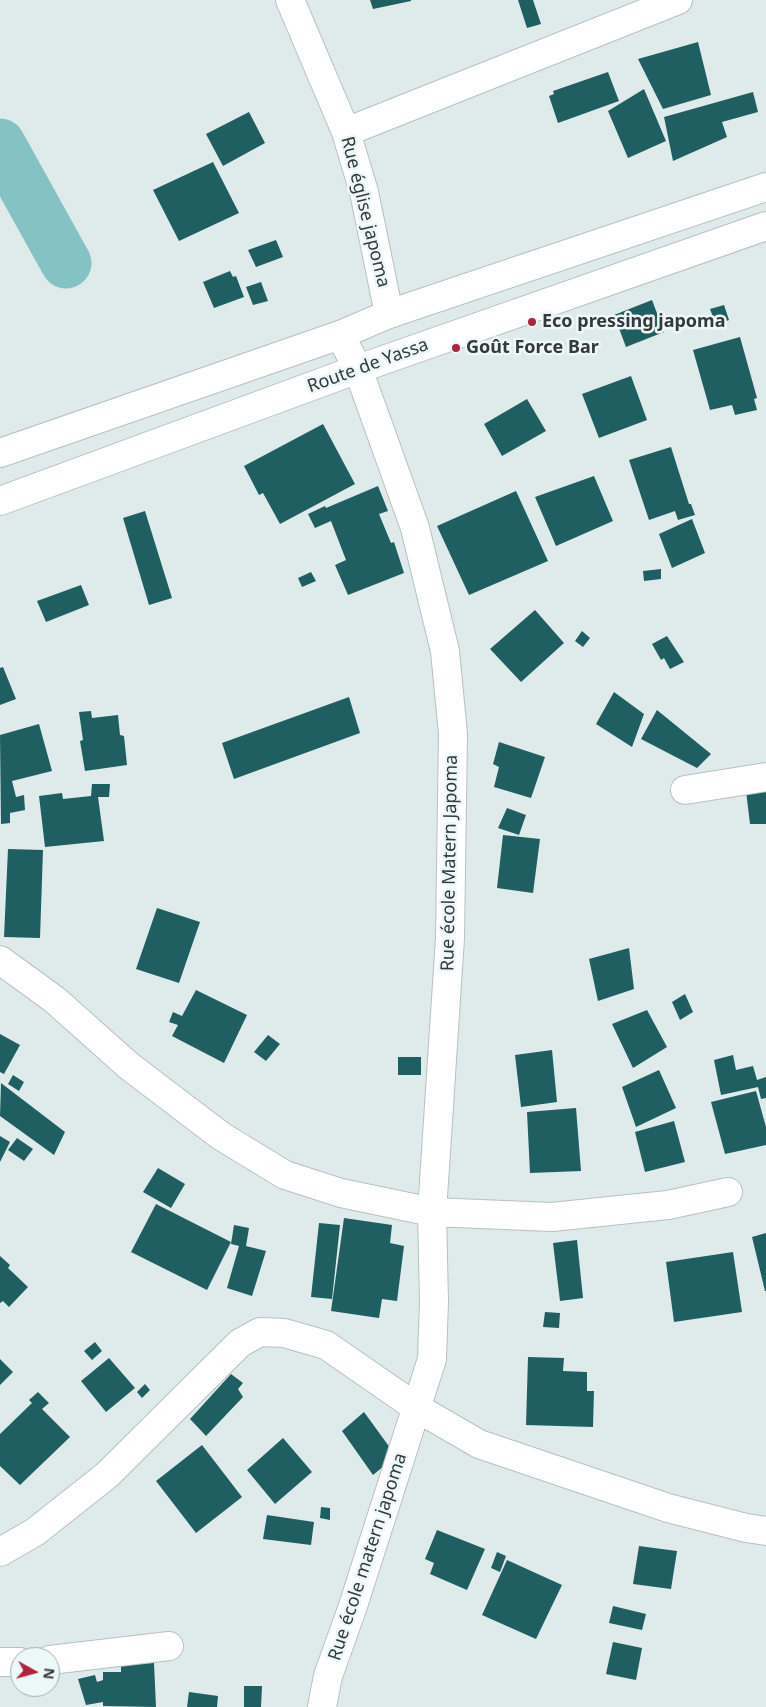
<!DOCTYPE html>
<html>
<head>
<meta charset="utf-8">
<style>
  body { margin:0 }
  #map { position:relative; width:766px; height:1707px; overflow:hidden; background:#dfeaeb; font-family:"Noto Sans",sans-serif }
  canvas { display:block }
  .north { position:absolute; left:10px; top:1647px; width:50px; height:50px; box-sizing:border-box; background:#edf8f8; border:1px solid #a3acac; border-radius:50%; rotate:97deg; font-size:14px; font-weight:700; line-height:20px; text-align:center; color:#353939 }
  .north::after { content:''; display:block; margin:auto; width:18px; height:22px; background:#b3213a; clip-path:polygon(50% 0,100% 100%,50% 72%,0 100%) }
</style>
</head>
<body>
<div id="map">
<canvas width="766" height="1707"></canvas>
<div class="north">N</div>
</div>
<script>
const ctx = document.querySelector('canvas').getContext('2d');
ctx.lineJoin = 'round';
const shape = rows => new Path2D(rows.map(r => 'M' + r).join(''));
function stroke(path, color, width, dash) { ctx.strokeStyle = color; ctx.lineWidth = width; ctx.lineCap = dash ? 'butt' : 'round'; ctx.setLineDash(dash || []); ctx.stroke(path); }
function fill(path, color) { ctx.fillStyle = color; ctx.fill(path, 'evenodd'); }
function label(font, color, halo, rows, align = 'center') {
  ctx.font = font + ' "Noto Sans",sans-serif'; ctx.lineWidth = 5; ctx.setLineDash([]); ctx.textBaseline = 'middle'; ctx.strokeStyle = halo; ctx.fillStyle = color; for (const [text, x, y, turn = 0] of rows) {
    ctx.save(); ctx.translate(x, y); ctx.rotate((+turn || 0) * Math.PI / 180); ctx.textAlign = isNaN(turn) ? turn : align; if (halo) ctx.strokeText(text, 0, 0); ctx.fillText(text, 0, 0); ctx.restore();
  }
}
stroke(shape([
  [0,144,66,263]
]), '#84c2c4', 51);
fill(shape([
  [370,0,411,0,411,1,373,9],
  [518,0,533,0,541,24,527,28],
  [698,42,711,95,663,109,638,59],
  [608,72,619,101,558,123,549,96,554,94,553,91],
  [644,89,666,141,628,158,608,111],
  [753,92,758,112,722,122,727,137,673,161,664,117],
  [249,112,265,143,223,166,206,134],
  [213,162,239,213,179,241,153,190],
  [276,240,283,257,256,267,248,250],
  [230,271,233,277,236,276,244,297,214,308,203,282],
  [261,282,268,301,253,305,246,287],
  [652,300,664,332,626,347,614,315],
  [724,305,729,320,716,325,710,309],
  [740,337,757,398,754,399,757,410,735,415,732,405,710,410,693,350],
  [631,376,647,420,599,438,582,394],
  [527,399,546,431,502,456,484,424],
  [323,424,355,484,280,524,263,493,259,495,244,466],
  [671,447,689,504,691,504,695,515,678,520,675,511,649,520,629,460],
  [594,476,613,521,556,546,535,497],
  [378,486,388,511,379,514,391,543,394,542,404,573,348,595,335,565,346,560,331,521,315,528,308,514,325,506,326,508],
  [516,491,548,561,469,595,437,526],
  [145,511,172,598,149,605,123,518],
  [692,519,705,553,672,568,659,534],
  [661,569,661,579,644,581,643,571],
  [311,572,316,581,302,587,298,578],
  [81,585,89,605,46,622,37,601],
  [535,610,564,643,521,682,490,649],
  [582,631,590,638,583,647,575,641],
  [667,636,684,662,670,669,664,658,661,660,652,644],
  [3,667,16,699,0,705,0,668],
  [614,692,644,714,632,747,596,724],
  [349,697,360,733,234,779,222,743],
  [657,710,711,754,697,768,641,739],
  [91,711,92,718,118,715,120,735,124,736,127,765,85,771,80,741,83,740,79,712],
  [39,724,52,771,12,781,16,797,24,795,25,810,10,813,10,823,1,824,0,735],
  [499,742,545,757,531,798,494,787,499,767,493,764],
  [92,784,110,784,109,797,98,797,104,841,45,847,39,796,62,793,63,799,91,796],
  [746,791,766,791,766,824,750,824],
  [507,808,526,815,519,835,498,828],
  [503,835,540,839,533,893,497,888],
  [8,849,43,850,40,938,4,937],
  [157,908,200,922,179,983,136,969],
  [629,948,634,989,598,1001,589,959],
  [196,990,247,1015,224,1063,172,1036,178,1025,169,1022,173,1012,182,1016],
  [685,994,693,1012,680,1020,672,1002],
  [647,1010,667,1047,633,1068,612,1024],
  [0,1034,20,1045,4,1074,0,1072],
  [268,1035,280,1044,266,1061,254,1052],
  [552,1050,557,1102,521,1107,515,1055],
  [733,1055,736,1070,753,1066,757,1080,766,1077,766,1098,761,1099,758,1087,721,1095,714,1060],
  [398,1057,421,1057,421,1075,398,1075],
  [659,1070,676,1108,636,1127,622,1087],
  [13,1075,24,1082,19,1091,8,1084],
  [1,1083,65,1132,54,1155,0,1116],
  [756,1091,766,1127,766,1145,725,1154,711,1102],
  [576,1108,581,1171,530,1173,527,1112],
  [674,1121,685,1162,645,1172,635,1132],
  [0,1136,10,1142,0,1162],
  [17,1138,33,1149,24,1161,8,1150],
  [158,1168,185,1184,171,1208,143,1192],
  [156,1204,231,1242,207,1290,131,1252],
  [344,1218,392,1225,390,1243,404,1246,397,1301,382,1299,379,1318,331,1311],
  [319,1223,340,1225,332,1299,311,1297],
  [234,1225,249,1228,246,1246,266,1251,252,1296,227,1288,239,1246,231,1244],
  [766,1233,766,1291,765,1291,752,1237],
  [577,1240,583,1298,560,1301,553,1243],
  [733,1252,742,1312,674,1322,666,1262],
  [0,1256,10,1265,8,1268,28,1287,9,1307,3,1301,0,1303],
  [545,1312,560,1313,559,1328,543,1327],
  [95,1342,102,1351,92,1360,84,1351],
  [528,1357,564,1358,563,1371,587,1372,587,1391,594,1391,593,1427,526,1425],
  [109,1358,135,1388,106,1412,81,1381],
  [0,1359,13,1372,0,1385],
  [231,1374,243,1383,238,1389,243,1397,206,1436,190,1419],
  [145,1384,150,1390,142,1398,137,1392],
  [38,1392,49,1403,42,1409,70,1437,20,1485,0,1466,0,1434,32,1403,29,1400],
  [364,1412,396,1456,373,1475,342,1431],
  [283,1438,312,1472,275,1504,247,1470],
  [202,1445,242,1497,196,1533,156,1481],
  [321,1507,330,1508,330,1520,320,1518],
  [267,1515,314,1522,311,1545,263,1539],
  [437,1530,485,1549,467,1590,430,1574,434,1563,425,1559],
  [639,1546,677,1551,671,1589,633,1584],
  [497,1552,506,1556,500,1572,491,1568],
  [507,1560,562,1585,536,1639,482,1615],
  [613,1606,646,1614,642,1630,609,1623],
  [613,1642,642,1648,636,1680,606,1674],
  [154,1663,156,1707,103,1706,103,1702,86,1705,78,1679,95,1675,97,1682,103,1680,103,1672,121,1672,121,1664],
  [244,1686,262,1686,261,1707,244,1707],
  [189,1692,218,1696,217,1707,187,1707]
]), '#1f5f61');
const minor = shape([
  [290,0,346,132,364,192,389,314],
  [346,132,678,0],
  [685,790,766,777],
  [0,960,55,1000,129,1066,221,1136,285,1175,341,1193,432,1212,552,1217,668,1205,728,1192],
  [0,1552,35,1532,107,1475,240,1343,260,1332,284,1333,326,1345,417,1408,479,1444,668,1508,746,1528,766,1531],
  [50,1660,169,1646],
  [0,1662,20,1662],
  [322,1707,328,1676,353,1606,432,1359,434,1302,432,1212,450,938,453,734,445,651,415,528,358,369,340,335]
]);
const major = shape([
  [0,453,340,335,389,314,766,187],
  [0,501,358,369,766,226]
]);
stroke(minor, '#b7c1c1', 30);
stroke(major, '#b7c1c1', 30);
stroke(minor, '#fff', 28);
stroke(major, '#fff', 28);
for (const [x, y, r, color] of [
  [532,322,5,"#b3213a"],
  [456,348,5,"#b3213a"]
]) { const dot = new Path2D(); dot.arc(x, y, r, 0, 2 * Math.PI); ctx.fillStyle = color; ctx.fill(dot); stroke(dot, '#edf8f8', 2); }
label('18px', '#353939', '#edf8f8', [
  ["Rue église japoma",365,212,76],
  ["Route de Yassa",368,366,-20],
  ["Rue école Matern Japoma",450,863,-89],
  ["Rue école matern japoma",368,1557,-72]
]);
label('bold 18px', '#353939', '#edf8f8', [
  ["Eco pressing japoma",542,322],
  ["Goût Force Bar",466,348]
], 'left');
</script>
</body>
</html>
